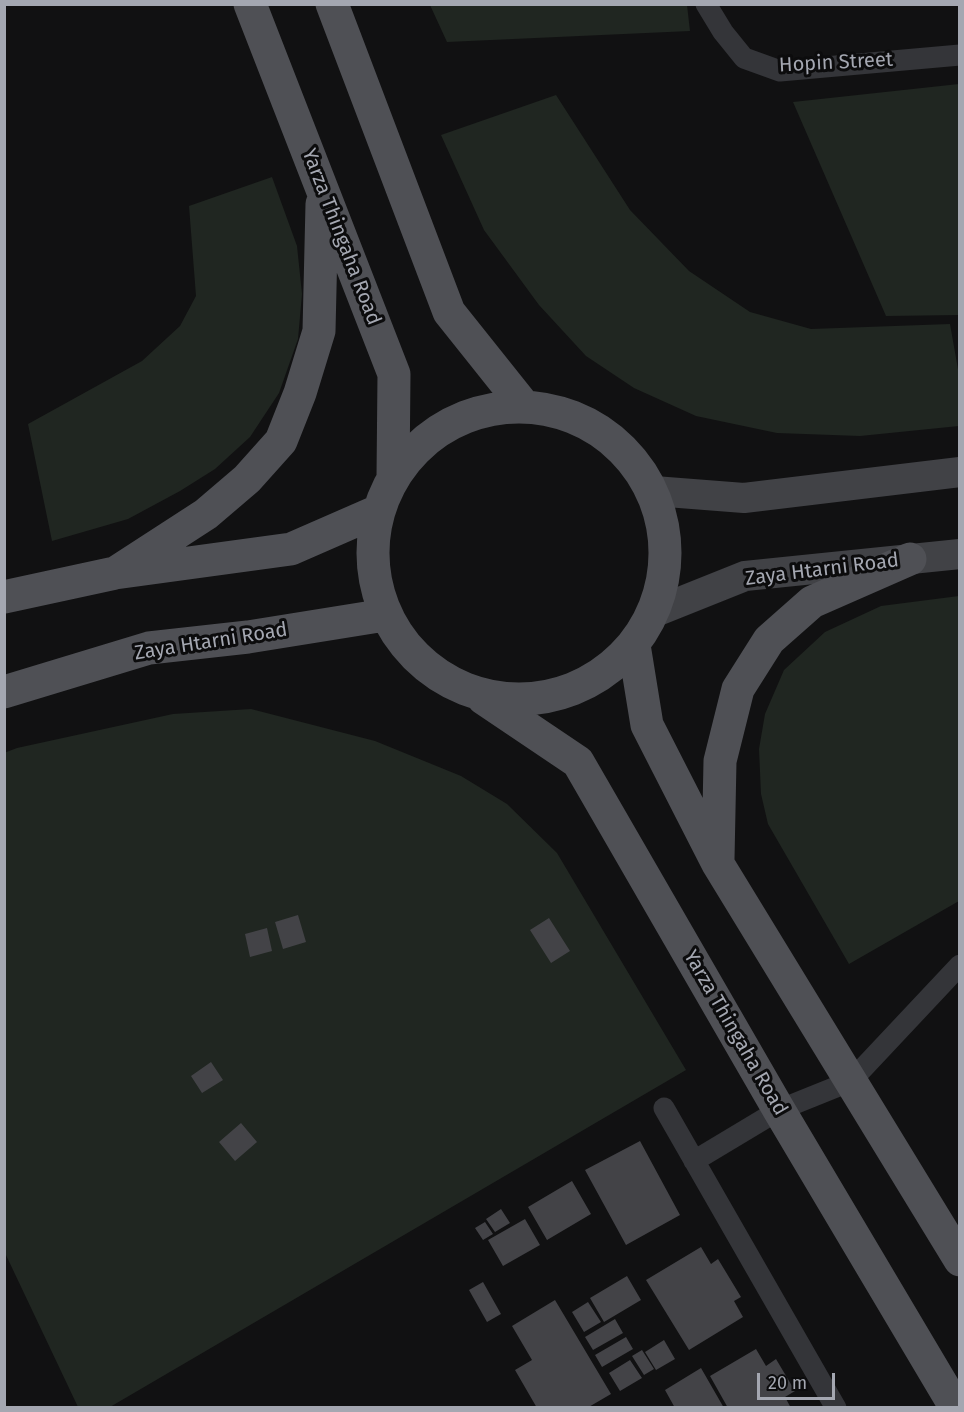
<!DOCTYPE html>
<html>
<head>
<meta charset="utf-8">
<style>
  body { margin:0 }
  #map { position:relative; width:964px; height:1412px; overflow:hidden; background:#111112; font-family:"Fira Sans",sans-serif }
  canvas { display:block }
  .frame { position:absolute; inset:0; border:6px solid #a4a7b1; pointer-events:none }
  .scale { position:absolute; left:757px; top:1373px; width:78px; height:27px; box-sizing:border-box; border:3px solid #a4a7b1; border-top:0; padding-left:8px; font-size:18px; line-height:21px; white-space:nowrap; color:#a4a7b1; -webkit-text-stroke:4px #0c0c0d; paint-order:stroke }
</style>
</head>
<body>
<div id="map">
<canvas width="964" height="1412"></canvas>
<div class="frame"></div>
<div class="scale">20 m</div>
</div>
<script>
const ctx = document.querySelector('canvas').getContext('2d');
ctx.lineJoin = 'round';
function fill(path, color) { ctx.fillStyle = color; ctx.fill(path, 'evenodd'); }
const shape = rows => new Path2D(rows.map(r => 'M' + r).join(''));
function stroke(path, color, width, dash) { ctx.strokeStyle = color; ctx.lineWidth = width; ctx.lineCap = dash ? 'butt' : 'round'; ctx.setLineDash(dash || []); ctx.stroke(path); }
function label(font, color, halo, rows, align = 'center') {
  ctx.font = font + ' "Fira Sans",sans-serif'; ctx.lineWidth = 6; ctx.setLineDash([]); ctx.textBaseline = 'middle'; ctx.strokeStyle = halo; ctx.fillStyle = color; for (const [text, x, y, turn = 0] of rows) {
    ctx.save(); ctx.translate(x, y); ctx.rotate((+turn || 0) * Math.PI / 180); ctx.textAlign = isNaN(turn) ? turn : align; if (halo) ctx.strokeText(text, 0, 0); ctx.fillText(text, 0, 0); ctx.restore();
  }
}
fill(shape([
  [430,5,687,5,690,31,447,42],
  [959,84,959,315,886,316,793,102],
  [556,95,630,210,689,271,750,312,811,329,950,324,959,375,959,426,860,436,777,433,696,416,634,388,586,356,539,305,484,230,441,135],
  [272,177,297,246,302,294,298,339,279,393,250,437,215,469,180,491,128,519,52,541,28,424,142,361,180,326,196,296,189,206],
  [959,596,959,901,849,964,768,824,761,794,759,749,765,714,784,670,825,632,881,606],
  [251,709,375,741,461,776,507,804,557,853,686,1070,110,1407,78,1407,5,1253,4,753,17,748,173,714]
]), '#202621');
fill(shape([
  [298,915,306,942,283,949,275,922],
  [549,918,570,951,551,963,530,930],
  [267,928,272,951,250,957,245,934],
  [211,1062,223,1080,202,1093,191,1076],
  [241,1123,257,1142,235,1161,219,1142],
  [640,1141,680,1215,626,1245,585,1170],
  [572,1181,591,1214,547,1240,528,1207],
  [501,1209,510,1223,495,1232,486,1219],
  [525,1219,540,1245,503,1266,488,1240],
  [485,1222,493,1234,483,1240,475,1228],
  [701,1247,711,1264,718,1259,741,1297,734,1301,743,1317,689,1350,646,1280],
  [627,1276,641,1300,604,1322,590,1298],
  [483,1282,501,1314,487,1322,469,1290],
  [555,1300,611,1394,587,1408,537,1408,515,1370,532,1360,512,1326],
  [588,1302,601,1322,584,1332,572,1312],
  [615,1319,623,1333,593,1350,585,1337],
  [626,1337,633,1349,602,1367,595,1355],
  [664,1340,675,1359,656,1370,645,1352],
  [756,1349,766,1366,776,1359,795,1391,785,1397,791,1408,728,1408,710,1376],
  [642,1350,654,1369,644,1375,632,1356],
  [630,1360,642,1378,620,1391,609,1373],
  [701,1368,724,1408,675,1408,665,1390]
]), '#434347');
stroke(shape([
  [706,4,723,32,744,58,780,71,960,55],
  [664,1108,836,1408],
  [694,1161,779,1110,851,1081,960,965]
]), '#343539', 21);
stroke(shape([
  [654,491,744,498,960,472],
  [655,612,745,576,960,554]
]), '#414246', 30);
stroke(shape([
  [250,4,394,374,393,477],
  [332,4,449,312,524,406],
  '373 553a146 146 0 1 1 292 0a146 146 0 1 1-292 0Z',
  [115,573,206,514,247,479,281,441,300,393,319,331,322,204],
  [4,597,115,573,291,549,378,511],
  [634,645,647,725,718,864,960,1260],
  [4,692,149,648,248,637,385,615],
  [483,698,578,762,779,1110,956,1408],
  [718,859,720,761,738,689,769,640,812,602,910,559]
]), '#4f5055', 33);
label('20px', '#a4a7b1', '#0c0c0d', [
  ["Hopin Street",836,63,-3],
  ["Yarza Thingaha Road",341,237,69],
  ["Zaya Htarni Road",822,570,-7],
  ["Zaya Htarni Road",211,642,-9],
  ["Yarza Thingaha Road",735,1033,60]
]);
</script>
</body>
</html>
